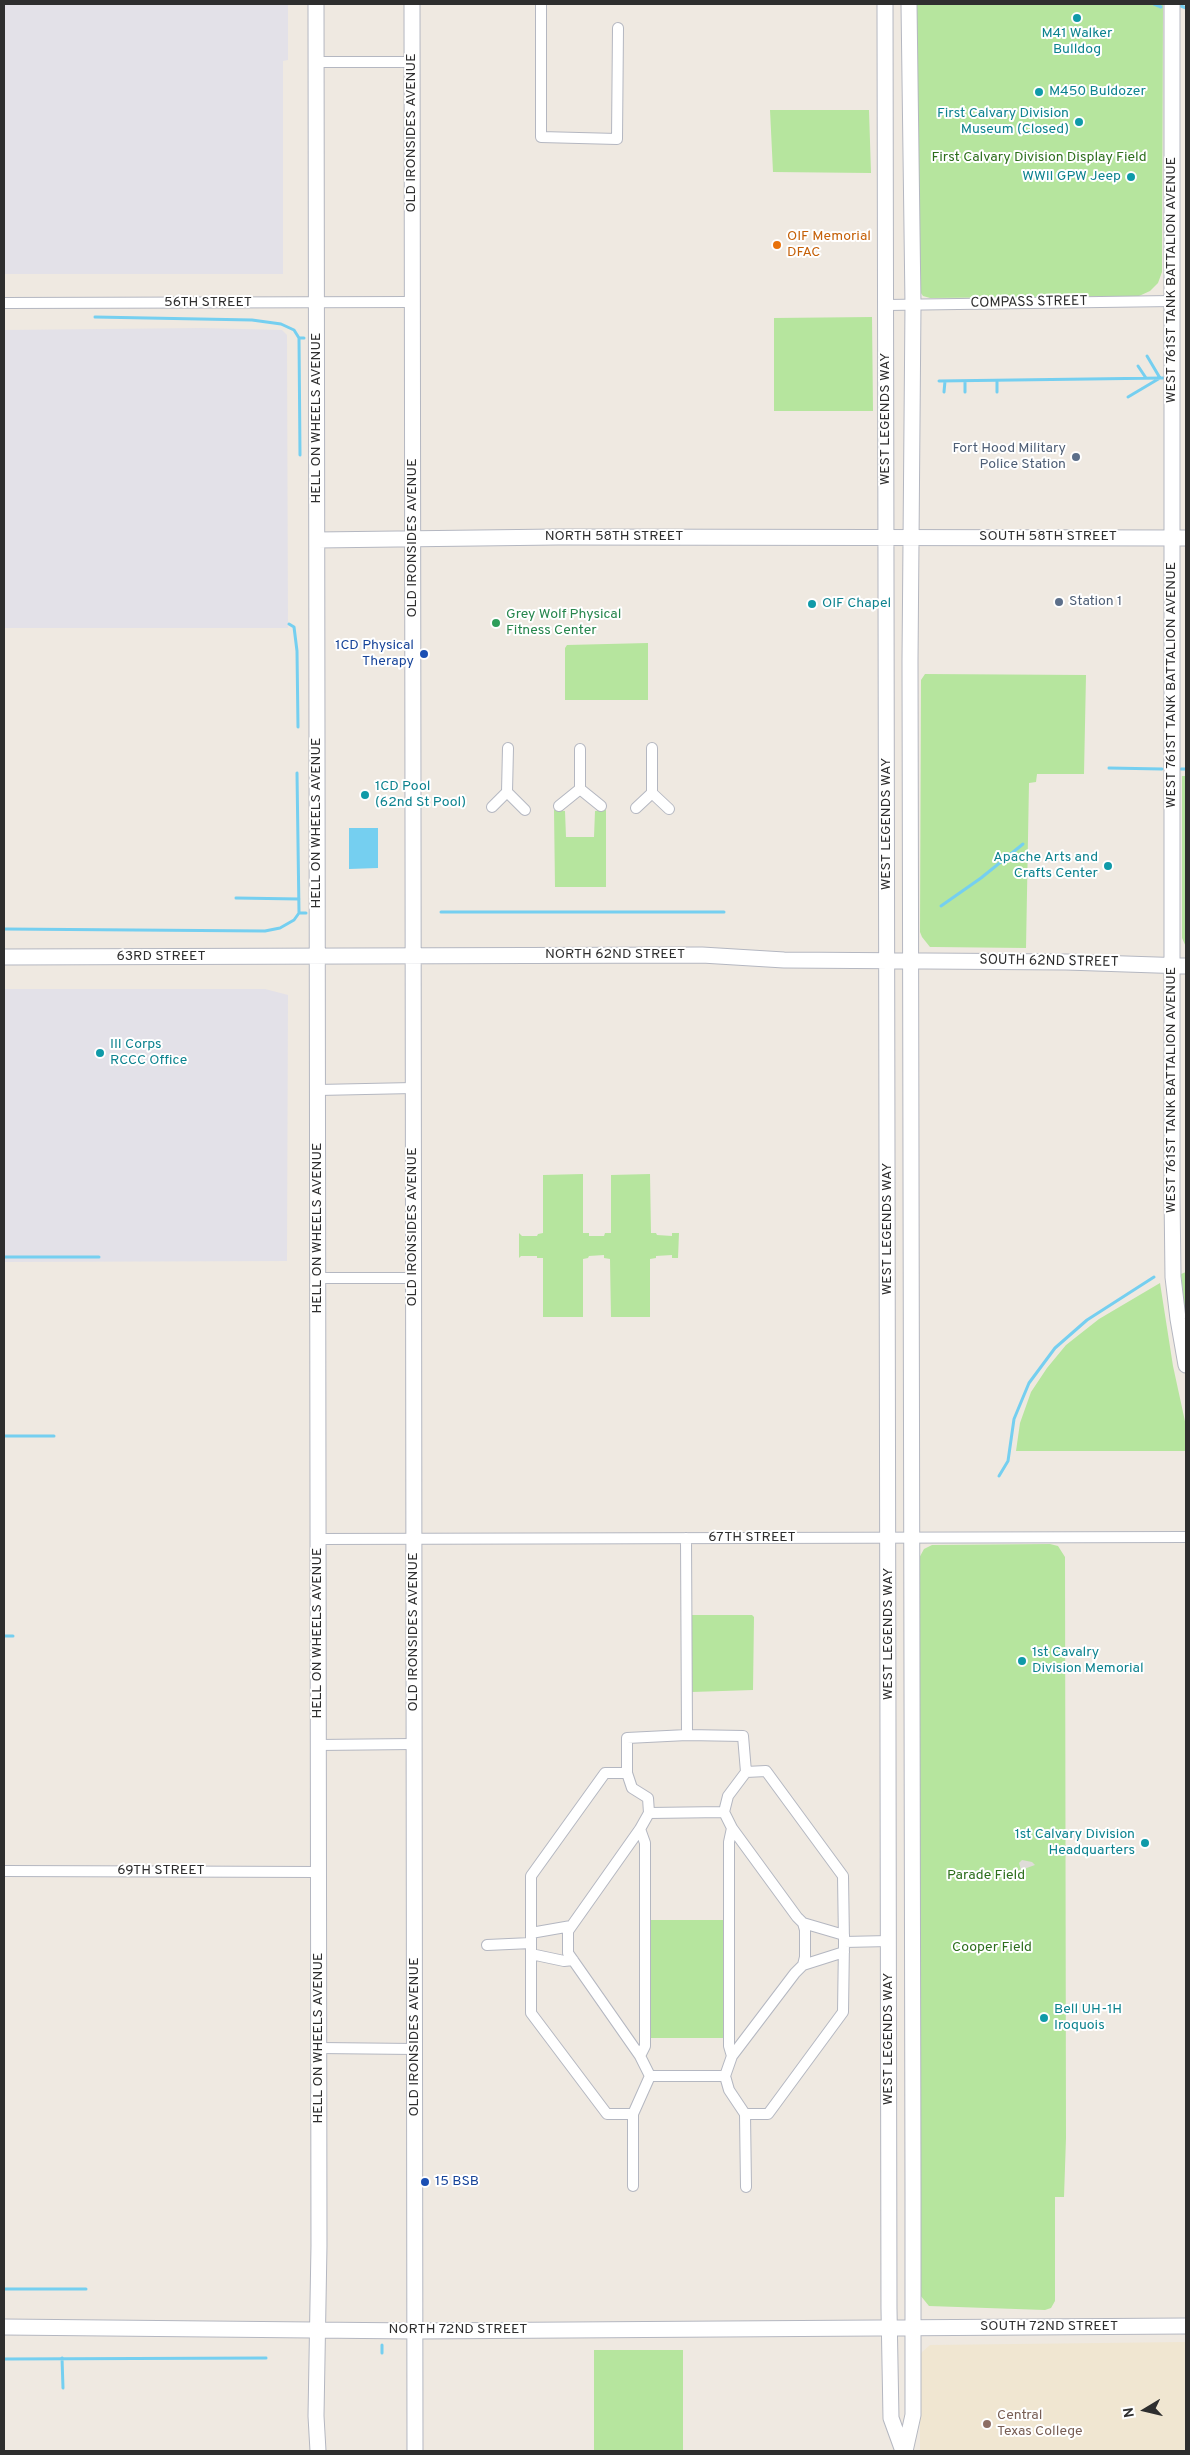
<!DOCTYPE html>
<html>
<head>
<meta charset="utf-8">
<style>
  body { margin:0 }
  #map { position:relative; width:1190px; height:2455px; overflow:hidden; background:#efe9e1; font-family:Overpass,sans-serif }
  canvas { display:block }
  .frame { position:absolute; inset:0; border:5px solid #2e2e2e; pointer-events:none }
  .north { position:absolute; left:1120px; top:2385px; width:50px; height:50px; -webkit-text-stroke:4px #fff; paint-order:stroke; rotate:261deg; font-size:14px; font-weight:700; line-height:20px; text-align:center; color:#2e2e2e }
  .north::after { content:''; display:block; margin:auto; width:18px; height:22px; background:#2e2e2e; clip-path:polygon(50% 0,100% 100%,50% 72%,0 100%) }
</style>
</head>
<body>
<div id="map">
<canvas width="1190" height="2455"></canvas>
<div class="frame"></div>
<div class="north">N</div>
</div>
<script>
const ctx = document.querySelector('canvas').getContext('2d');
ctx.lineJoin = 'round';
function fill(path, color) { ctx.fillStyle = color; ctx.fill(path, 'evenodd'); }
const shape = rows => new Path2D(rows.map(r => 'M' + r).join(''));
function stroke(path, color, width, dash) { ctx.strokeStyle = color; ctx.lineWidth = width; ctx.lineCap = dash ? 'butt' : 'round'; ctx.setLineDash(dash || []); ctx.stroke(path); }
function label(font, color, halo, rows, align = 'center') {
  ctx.font = font + ' Overpass,sans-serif'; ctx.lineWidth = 4; ctx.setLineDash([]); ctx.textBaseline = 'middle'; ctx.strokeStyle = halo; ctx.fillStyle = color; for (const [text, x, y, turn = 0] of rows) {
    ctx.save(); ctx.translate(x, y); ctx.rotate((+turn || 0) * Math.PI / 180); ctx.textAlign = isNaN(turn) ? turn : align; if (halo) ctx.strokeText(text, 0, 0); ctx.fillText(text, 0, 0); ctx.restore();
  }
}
fill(shape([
  [4,4,288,4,288,60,283,61,283,274,4,274],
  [202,328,282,330,287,335,288,628,4,628,4,330],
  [4,989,265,989,288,995,287,1261,4,1262]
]), '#e3e1e8');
fill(shape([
  [1186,2342,1186,2451,920,2451,920,2356,922,2352,930,2345]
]), '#f0e6d1');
fill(shape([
  [916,4,1163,4,1162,272,1158,283,1150,291,1139,296,930,298,923,296,918,289],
  [770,110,869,110,871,173,773,172],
  [872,317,873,411,774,411,774,318],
  [648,643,648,700,565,700,565,648,567,645],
  [925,674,1086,675,1084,774,1037,774,1036,782,1029,783,1026,948,935,947,930,947,922,937,920,932,921,680],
  [1182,776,1186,776,1186,947,1182,938],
  [554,810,565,811,566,837,594,837,595,811,606,810,606,887,555,887],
  [583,1174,583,1233,589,1233,589,1236,604,1236,605,1233,611,1233,611,1175,650,1174,651,1233,656,1233,657,1235,672,1236,672,1233,679,1233,678,1258,672,1258,672,1255,656,1256,656,1258,650,1259,650,1317,611,1317,610,1259,604,1258,604,1255,589,1256,588,1258,583,1259,583,1317,543,1317,543,1258,537,1258,537,1256,521,1256,519,1258,519,1233,522,1236,537,1236,538,1234,543,1233,543,1175],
  [1186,1272,1186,1324,1181,1274],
  [1160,1283,1173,1366,1186,1426,1186,1451,1016,1451,1020,1423,1031,1392,1047,1368,1066,1345,1099,1319],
  [1050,1544,1058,1546,1065,1557,1066,2138,1064,2197,1055,2197,1055,2301,1051,2308,1045,2310,929,2306,920,2295,918,1560,924,1549,932,1545],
  [692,1615,752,1615,754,1617,753,1690,692,1692,690,1690,690,1617],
  [648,1920,725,1920,725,2038,649,2038],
  [594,2350,683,2350,683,2451,594,2451]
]), '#b6e59e');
fill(shape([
  [1022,1860,1032,1862,1035,1865,1021,1870,1019,1863]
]), '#dfdcd8');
fill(shape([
  [349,828,378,828,378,868,349,869]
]), '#75cff0');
stroke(shape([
  [1154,4,1161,7],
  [1181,6,1186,8],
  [95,317,252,320,281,324,294,330,299,338],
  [1138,366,1146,378],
  [939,381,1163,378],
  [965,381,965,392],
  [997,381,997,392],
  [944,392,945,381],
  [1128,397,1160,378,1147,356],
  [300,455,299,338,304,338],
  [289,624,294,627,297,651,298,727],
  [1109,768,1162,769],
  [1181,769,1186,769],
  [297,773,299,913,306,913],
  [236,898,299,899],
  [941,906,981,878,1023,844],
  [441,912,724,912],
  [4,929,265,931,280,928,294,920,299,913],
  [4,1257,99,1257],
  [4,1436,54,1436],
  [999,1476,1008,1461,1014,1419,1029,1383,1055,1348,1087,1320,1154,1277],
  [4,1636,13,1636],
  [4,2289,86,2289],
  [382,2353,382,2345],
  [62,2358,63,2388],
  [4,2359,266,2358]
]), '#75cff0', 3);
const street = shape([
  [541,4,541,137,617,139,618,28],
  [317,62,412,62],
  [4,303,412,302],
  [887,305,1172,301],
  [580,749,580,789],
  [507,792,508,748],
  [652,793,652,748],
  [559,806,580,789,601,806],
  [492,807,507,792,525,810],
  [636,808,652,793,669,809],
  [318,1090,413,1088],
  [318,1278,413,1278],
  [686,1538,687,1735,743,1736,746,1772],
  [318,1539,1186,1537],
  [318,1745,413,1744],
  [627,1773,627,1738,687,1735],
  [724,1812,732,1828,797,1917,803,1923,805,1930,805,1957,803,1965,795,1973,732,2056,725,2076,650,2076,640,2056,568,1953,568,1931,640,1829,649,1813,724,1812],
  [724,1812,728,1796,746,1772,766,1771,843,1876,844,1942,843,2012,768,2114,745,2114,729,2090,725,2076],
  [649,1813,648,1798,632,1788,627,1773,605,1773,531,1876,531,2013,607,2114,633,2114,650,2076],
  [4,1871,318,1872],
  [803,1923,844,1935],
  [531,1933,571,1926],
  [844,1942,889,1941],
  [487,1945,531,1943],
  [531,1954,564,1961,573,1960],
  [803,1965,844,1952],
  [319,2048,415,2049],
  [640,2056,645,2046,645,1843,640,1829],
  [732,2056,729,2046,729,1842,732,1828],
  [745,2114,746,2187],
  [633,2186,633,2114]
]);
const secondary = shape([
  [316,4,319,2245,316,2416,318,2451],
  [412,4,415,2451],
  [885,4,889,2309,891,2418,903,2451],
  [1172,4,1172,1194,1173,1277,1178,1319,1186,1365],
  [317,540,558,537,1186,538],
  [4,957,702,955,784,960,1066,962,1186,966],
  [4,2327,415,2331,1186,2326],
  [905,2451,913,2415,913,2195,910,660,913,305,909,4]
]);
stroke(street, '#b4b7c1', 12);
stroke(secondary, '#b4b7c1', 17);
stroke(street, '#fff', 10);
stroke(secondary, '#fff', 15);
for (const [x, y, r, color] of [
  [1077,18,5,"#0f9aa8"],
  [1039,92,5,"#0f9aa8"],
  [1079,122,5,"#0f9aa8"],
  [1131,177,5,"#0f9aa8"],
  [777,245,5,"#e8710a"],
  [1076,457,5,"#5c6f8a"],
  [1059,602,5,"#5c6f8a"],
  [812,604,5,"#0f9aa8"],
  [496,623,5,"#2e9e5b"],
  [424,654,5,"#1a4fb4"],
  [365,795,5,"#0f9aa8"],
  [1108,866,5,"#0f9aa8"],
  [100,1053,5,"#0f9aa8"],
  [1022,1661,5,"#0f9aa8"],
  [1145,1843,5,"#0f9aa8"],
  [1044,2018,5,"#0f9aa8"],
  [425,2182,5,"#1a4fb4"],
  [987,2424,5,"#8d6e63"]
]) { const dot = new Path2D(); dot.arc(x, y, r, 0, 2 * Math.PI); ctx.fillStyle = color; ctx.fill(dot); stroke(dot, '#fff', 2); }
label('14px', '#0d838f', '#fff', [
  ["M41 Walker",1077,34,"center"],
  ["Bulldog",1077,50,"center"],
  ["M450 Buldozer",1049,92],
  ["First Calvary Division",1069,114,"right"],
  ["Museum (Closed)",1069,130,"right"],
  ["WWII GPW Jeep",1121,177,"right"],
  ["OIF Chapel",822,604],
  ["1CD Pool",375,787],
  ["(62nd St Pool)",375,803],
  ["Apache Arts and",1098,858,"right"],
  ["Crafts Center",1098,874,"right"],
  ["III Corps",110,1045],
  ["RCCC Office",110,1061],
  ["1st Cavalry",1032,1653],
  ["Division Memorial",1032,1669],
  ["1st Calvary Division",1135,1835,"right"],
  ["Headquarters",1135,1851,"right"],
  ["Bell UH-1H",1054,2010],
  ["Iroquois",1054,2026]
], 'left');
label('14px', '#2e2e2e', '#fff', [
  ["OLD IRONSIDES AVENUE",412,133,-90],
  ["WEST 761ST TANK BATTALION AVENUE",1172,280,-90],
  ["56TH STREET",208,303],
  ["COMPASS STREET",1029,303,-1],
  ["HELL ON WHEELS AVENUE",317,418,-90],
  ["WEST LEGENDS WAY",886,419,-90],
  ["NORTH 58TH STREET",614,537],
  ["SOUTH 58TH STREET",1048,537],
  ["OLD IRONSIDES AVENUE",413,538,-90],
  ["WEST 761ST TANK BATTALION AVENUE",1172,685,-90],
  ["HELL ON WHEELS AVENUE",317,823,-90],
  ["WEST LEGENDS WAY",887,824,-90],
  ["NORTH 62ND STREET",615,955],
  ["63RD STREET",161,957],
  ["SOUTH 62ND STREET",1049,962,1],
  ["WEST 761ST TANK BATTALION AVENUE",1172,1090,-90],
  ["OLD IRONSIDES AVENUE",413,1227,-90],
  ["HELL ON WHEELS AVENUE",318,1228,-90],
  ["WEST LEGENDS WAY",888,1229,-90],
  ["67TH STREET",752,1538],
  ["OLD IRONSIDES AVENUE",414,1632,-90],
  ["HELL ON WHEELS AVENUE",318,1633,-90],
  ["WEST LEGENDS WAY",889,1634,-90],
  ["69TH STREET",161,1871],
  ["OLD IRONSIDES AVENUE",415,2037,-90],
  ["HELL ON WHEELS AVENUE",319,2038,-90],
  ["WEST LEGENDS WAY",889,2039,-90],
  ["SOUTH 72ND STREET",1049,2327],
  ["NORTH 72ND STREET",458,2330]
]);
label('14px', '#2c6e1b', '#fff', [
  ["First Calvary Division Display Field",1039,158],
  ["Parade Field",986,1876],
  ["Cooper Field",992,1948]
]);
label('14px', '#c56008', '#fff', [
  ["OIF Memorial",787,237],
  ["DFAC",787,253]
], 'left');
label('14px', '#4e5e75', '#fff', [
  ["Fort Hood Military",1066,449],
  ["Police Station",1066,465],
  ["Station 1",1069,602,"left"]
], 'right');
label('14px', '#27864d', '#fff', [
  ["Grey Wolf Physical",506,615],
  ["Fitness Center",506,631]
], 'left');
label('14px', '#164399', '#fff', [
  ["1CD Physical",414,646],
  ["Therapy",414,662],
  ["15 BSB",435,2182,"left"]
], 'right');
label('14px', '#785e54', '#fff', [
  ["Central",997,2416],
  ["Texas College",997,2432]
], 'left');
</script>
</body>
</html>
